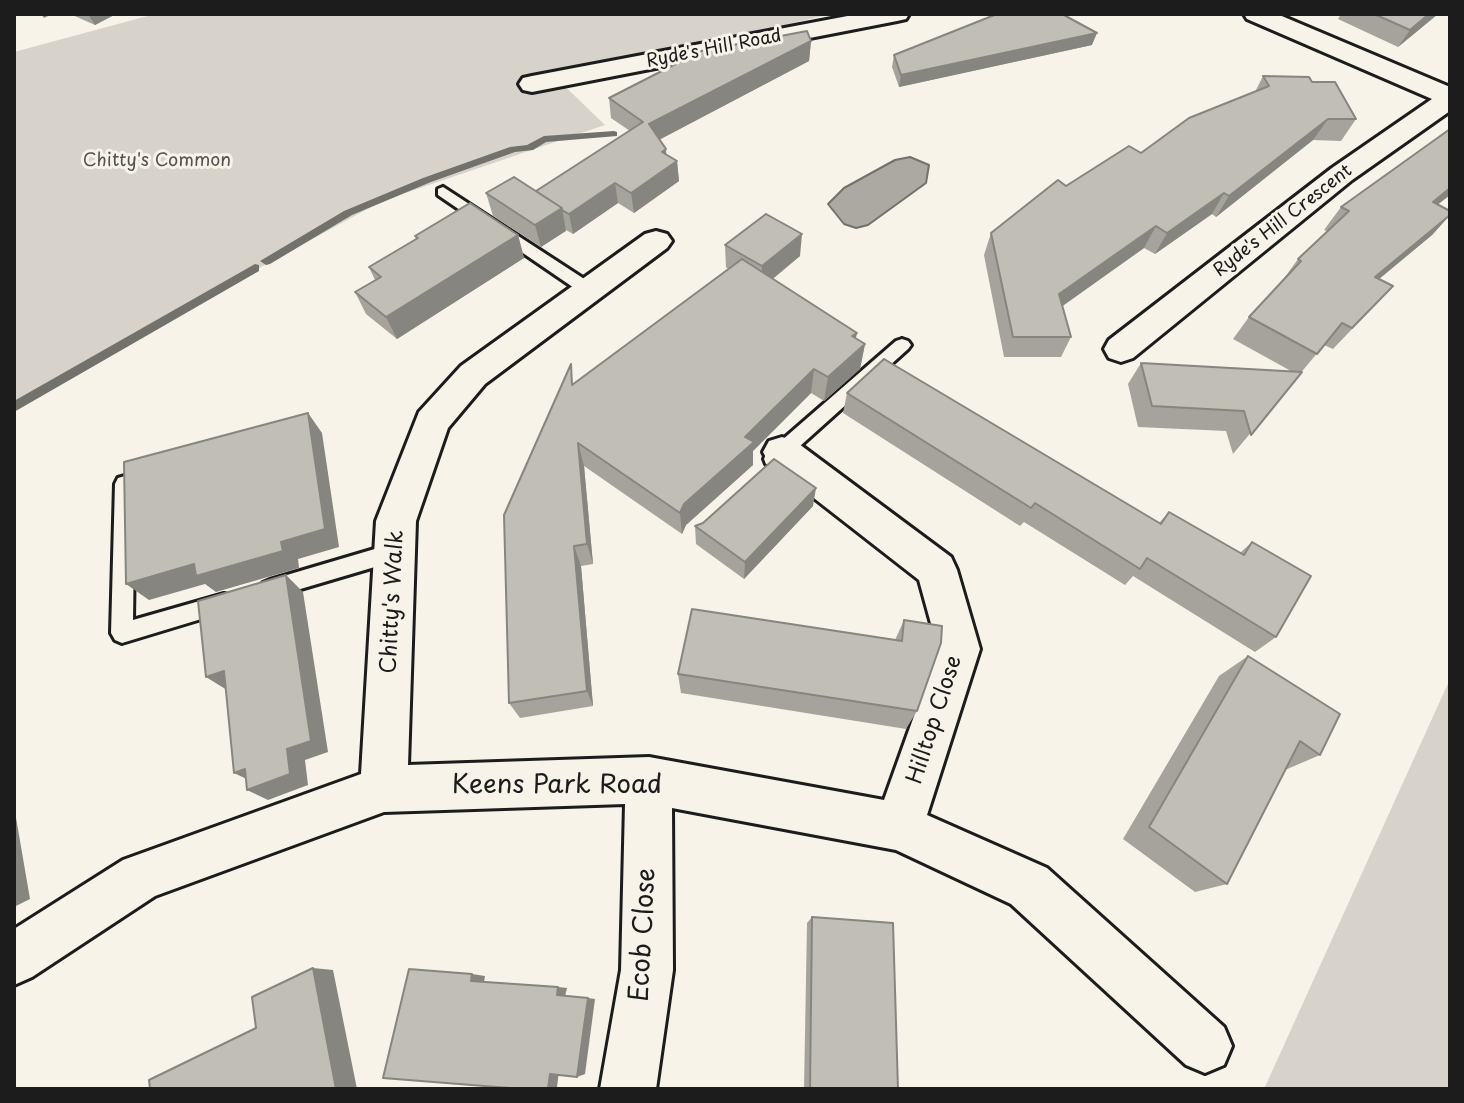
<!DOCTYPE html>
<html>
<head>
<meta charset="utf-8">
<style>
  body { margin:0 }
  #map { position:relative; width:1464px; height:1103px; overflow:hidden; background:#f7f3e8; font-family:"Playpen Sans",sans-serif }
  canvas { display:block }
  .frame { position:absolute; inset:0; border:16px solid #1c1c1c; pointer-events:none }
</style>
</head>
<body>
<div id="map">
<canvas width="1464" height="1103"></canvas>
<div class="frame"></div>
</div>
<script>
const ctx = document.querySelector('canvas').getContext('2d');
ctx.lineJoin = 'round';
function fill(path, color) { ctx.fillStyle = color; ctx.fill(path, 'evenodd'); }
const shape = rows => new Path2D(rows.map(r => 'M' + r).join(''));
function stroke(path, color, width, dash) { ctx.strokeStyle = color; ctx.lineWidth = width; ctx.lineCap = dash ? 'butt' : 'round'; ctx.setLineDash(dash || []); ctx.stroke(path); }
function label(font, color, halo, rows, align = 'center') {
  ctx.font = font + ' "Playpen Sans",sans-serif'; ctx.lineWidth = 6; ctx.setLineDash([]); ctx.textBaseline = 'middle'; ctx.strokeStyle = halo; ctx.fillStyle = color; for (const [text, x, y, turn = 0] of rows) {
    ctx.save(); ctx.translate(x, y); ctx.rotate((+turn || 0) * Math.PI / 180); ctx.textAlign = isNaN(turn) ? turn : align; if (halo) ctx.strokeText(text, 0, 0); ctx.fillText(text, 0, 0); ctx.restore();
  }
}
fill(shape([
  [155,14,830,14,690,49,550,72,605,125,382,201,14,402,14,52],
  [1450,679,1450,1089,1264,1089]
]), '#d7d3cb');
const water = shape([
  [910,157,929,165,926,183,868,225,856,228,844,224,828,204,844,188,895,160,910,157]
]);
fill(water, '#aca9a2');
stroke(water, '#72716c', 2);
fill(shape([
  [614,131,617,132,617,136,546,142,533,150,515,152,431,182,352,215,270,264,266,265,260,261,344,211,423,178,510,147,527,145,544,136,614,131],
  [255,264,259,265,259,271,14,412,14,401,255,264]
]), '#72716c');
const lane = shape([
  [443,187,595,286,595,294,583,294,438,195,438,189,443,187],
  [902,339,908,341,911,345,908,349,780,464,766,464,764,459,766,454,896,341,902,339],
  [125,476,132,478,135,484,133,620,224,594,231,596,234,603,231,610,122,643,115,640,111,633,115,484,118,478,125,476],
  [395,543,402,546,405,552,402,558,395,561,270,598,263,595,260,589,263,583,270,580,395,543]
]);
const street = shape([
  [858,14,909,14,906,19,897,21,532,92,523,90,519,84,523,78,532,76,858,14],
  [1244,14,1277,14,1450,87,1450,111,1352,180,1133,358,1121,362,1109,358,1104,349,1109,340,1332,168,1432,99,1247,19,1244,14],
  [656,231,667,234,672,241,667,248,485,384,448,428,416,521,408,765,649,757,884,800,938,649,919,580,769,463,763,452,769,441,782,437,795,441,951,557,957,570,980,649,927,815,1047,868,1224,1027,1232,1046,1224,1065,1205,1073,1186,1065,1011,904,896,850,672,808,673,970,656,1089,600,1089,621,970,625,804,384,812,155,896,32,977,14,985,14,929,123,860,361,774,376,521,419,412,461,366,645,234,656,231]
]);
stroke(lane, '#1c1c1c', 6);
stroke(street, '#1c1c1c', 6);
fill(lane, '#f7f3e8');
fill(street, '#f7f3e8');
fill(shape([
  [70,14,116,14,95,25],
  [1341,14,1438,14,1398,47,1338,19],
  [811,41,809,61,659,140,666,149,666,155,677,161,679,181,634,213,618,203,573,234,566,230,541,247,493,216,486,193,536,191,630,131,611,118,609,98],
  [1092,45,899,87,892,67,894,55],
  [1263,76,1312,82,1356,119,1341,141,1313,140,1216,217,1212,214,1155,254,1144,248,1062,306,1071,337,1061,357,1004,357,984,255,991,233,1066,186,1141,153,1255,92],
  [1450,129,1450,195,1438,204,1450,211,1450,215,1432,235,1379,279,1393,286,1333,349,1324,345,1233,454,1226,431,1138,427,1128,384,1141,363,1291,371,1233,339,1249,317,1283,280,1298,259,1327,231,1324,230,1341,207],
  [518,235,524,258,397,339,366,314,355,292,375,280,369,267,416,239,415,236],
  [725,245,800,256,773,279,857,333,855,338,865,344,860,369,824,401,811,393,753,451,753,465,686,525,682,534,584,466,593,564,581,566,593,706,520,718,509,703,575,383,728,269,726,267],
  [847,393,1159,523,1169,512,1240,553,1252,542,1276,637,1255,652,1133,576,1125,585,1024,522,1020,526,843,413],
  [813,506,744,579,696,544,695,526],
  [904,620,917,711,906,729,681,693,678,674,895,640],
  [1248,656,1320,755,1285,770,1227,884,1195,892,1123,839,1219,676],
  [812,917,898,1089,804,1089,807,923]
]), '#a5a39c');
fill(shape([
  [41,14,52,14,44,18],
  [88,14,116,14,95,25],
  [1429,14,1438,14,1398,47,1410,30],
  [1097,33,1092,45,899,87,901,75],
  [811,41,809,61,651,144,649,124],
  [1328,119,1313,140,1216,217,1229,196],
  [666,149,667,168,677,161,679,181,634,213,631,193,662,152],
  [615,183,618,203,573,234,569,214],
  [1450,188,1450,195,1413,224,1433,202],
  [1224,193,1212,214,1155,254,1167,233],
  [562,208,566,231,541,247,535,225],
  [1450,215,1432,235,1355,299,1375,277],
  [1156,226,1144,248,1050,315,1059,294],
  [802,234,800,256,761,288,762,266],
  [518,235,524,258,397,339,386,317],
  [857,333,852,356,865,344,860,369,824,401,828,377,852,336],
  [814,369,811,393,753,451,753,465,686,525,682,534,680,513,684,504,745,437],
  [308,413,322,433,339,547,298,559,299,568,216,592,205,584,149,600,126,584,194,564,281,542],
  [578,443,584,466,593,564,587,544],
  [816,488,813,506,744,579,745,562],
  [574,546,581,566,593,706,587,691],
  [286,575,303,592,328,752,305,760,308,785,268,800,247,790,287,749],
  [224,671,227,690,206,677],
  [245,769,255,783,234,773],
  [14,806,30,899,14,907],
  [313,968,333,970,357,1089,336,1089],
  [472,974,485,976,484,982,471,981],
  [558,987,567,988,565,996,557,995],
  [588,998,595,999,585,1074,577,1077],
  [559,1071,557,1087,548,1089,550,1074]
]), '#86857f');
const building = shape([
  [997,14,1062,14,1097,33,901,75,894,55,997,14],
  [1374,14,1429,14,1410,30,1374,14],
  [807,31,811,41,649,124,666,149,662,152,677,161,631,193,615,183,569,214,562,210,562,208,536,191,643,122,609,98,701,51,807,31],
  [1263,76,1309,77,1312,82,1335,82,1356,119,1328,119,1229,196,1224,193,1167,233,1156,226,1059,294,1071,337,1013,337,991,233,1058,180,1066,186,1129,146,1141,153,1189,118,1269,86,1263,76],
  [1450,129,1450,188,1433,202,1450,211,1450,215,1375,277,1393,286,1352,328,1342,323,1317,354,1249,317,1301,261,1298,259,1349,211,1341,207,1450,129],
  [514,177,562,208,535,225,486,193,514,177],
  [470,203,518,235,386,317,355,292,381,277,369,267,418,238,415,236,470,203],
  [766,214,802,234,762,266,725,245,766,214],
  [742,259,857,333,852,336,865,344,828,377,814,369,745,437,754,442,684,504,680,513,578,443,587,544,574,546,587,691,509,703,504,515,571,364,572,385,742,259],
  [884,359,1161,524,1169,512,1244,555,1252,542,1311,576,1276,637,1147,558,1140,569,1035,503,1031,508,847,393,884,359],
  [1141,363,1302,372,1251,435,1244,411,1152,406,1141,363],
  [308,413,325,529,281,542,283,551,196,576,194,564,126,584,124,462,308,413],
  [774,459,816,488,745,562,695,526,703,523,774,459],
  [286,575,311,741,287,749,290,774,247,790,245,769,234,773,224,671,206,677,198,601,286,575],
  [692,609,902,641,904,620,942,626,941,643,917,711,678,674,692,609],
  [1248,656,1340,714,1320,755,1300,741,1227,884,1149,827,1248,656],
  [812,917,893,923,898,1089,810,1089,812,917],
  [313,968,336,1089,150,1089,149,1080,256,1028,252,997,313,968],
  [409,969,472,974,471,981,558,987,557,995,588,998,577,1077,550,1074,548,1089,522,1089,383,1078,409,969]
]);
fill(building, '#c0beb5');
stroke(building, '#86857f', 2);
label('18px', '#1c1c1c', '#f7f3e8', [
  ["Ryde's Hill Road",714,49,-11],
  ["Ryde's Hill Crescent",1283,221,-38]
]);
label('18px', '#545351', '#f7f3e8', [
  ["Chitty's Common",157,161]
]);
label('22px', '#1c1c1c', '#f7f3e8', [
  ["Chitty's Walk",393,602,-87],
  ["Hilltop Close",935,720,-72]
]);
label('26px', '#1c1c1c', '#f7f3e8', [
  ["Keens Park Road",557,786],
  ["Ecob Close",644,935,-87]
]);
</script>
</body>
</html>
